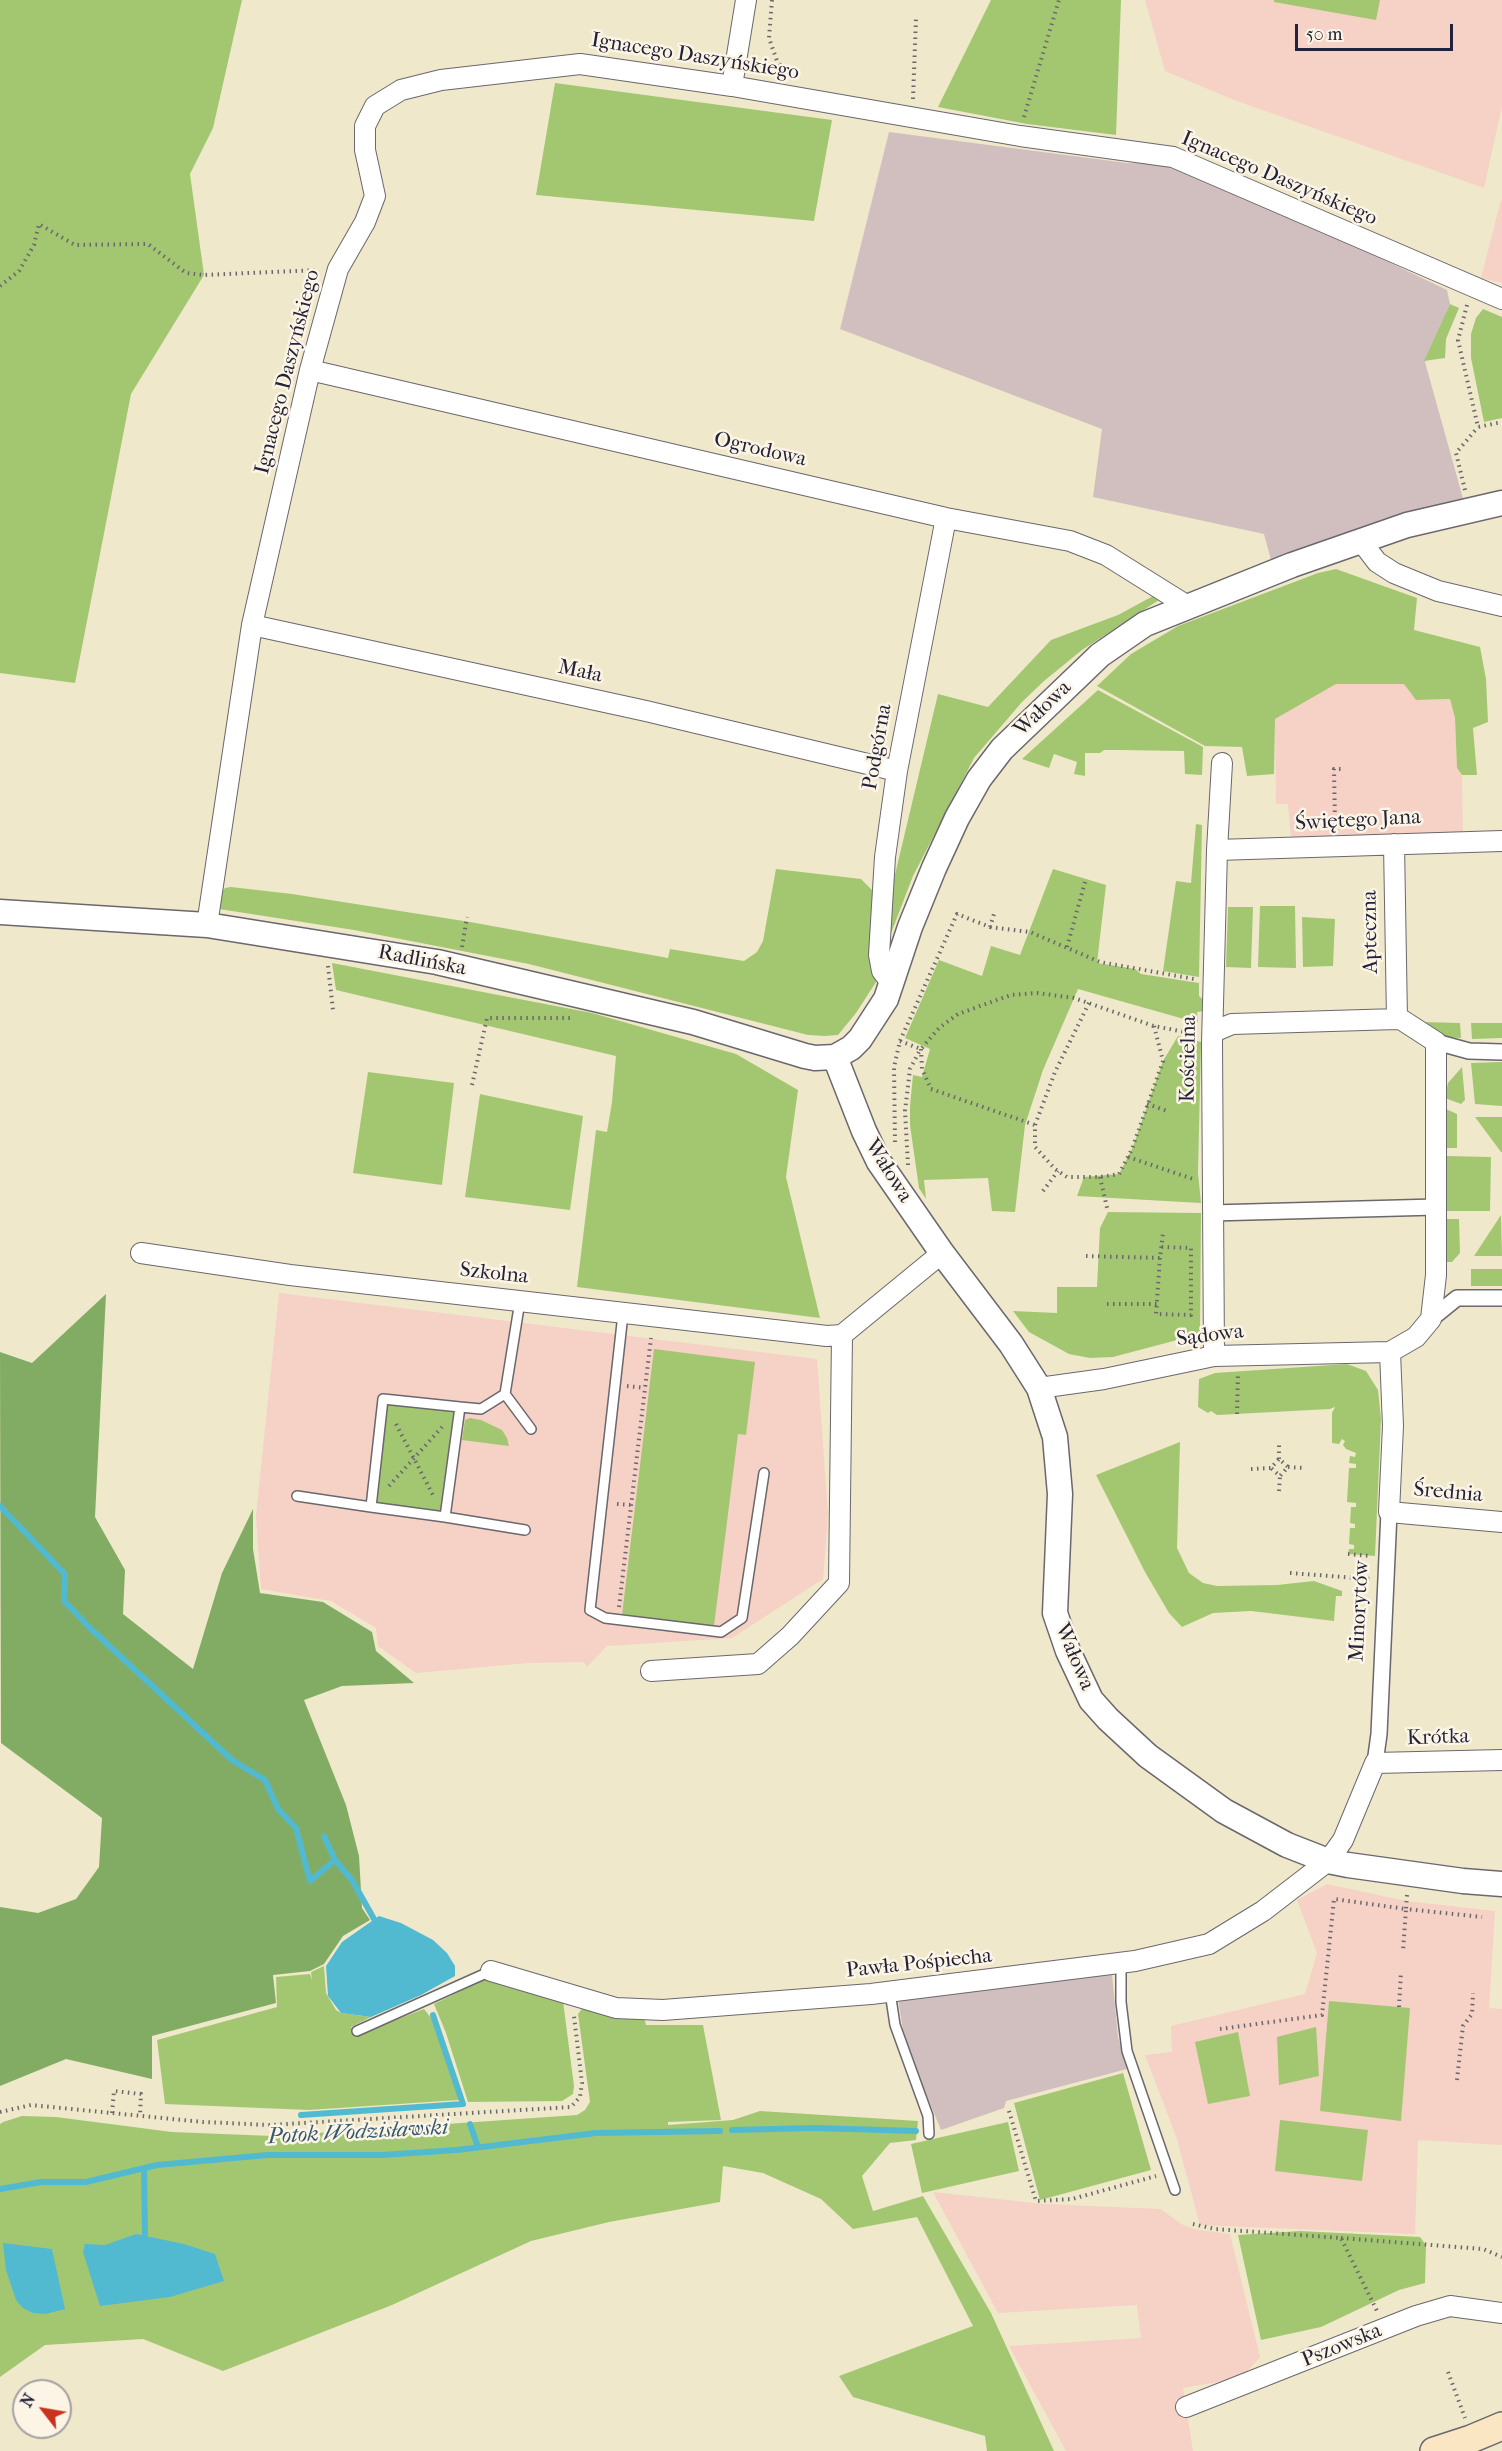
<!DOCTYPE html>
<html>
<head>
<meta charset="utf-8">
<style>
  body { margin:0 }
  #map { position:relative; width:1502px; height:2451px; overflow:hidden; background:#f0e8cb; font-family:"IM FELL French Canon",serif }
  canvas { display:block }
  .north { position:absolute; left:12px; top:2379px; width:60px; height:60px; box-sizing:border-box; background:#fcf5e5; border:2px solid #a5a1a1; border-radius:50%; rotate:301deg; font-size:16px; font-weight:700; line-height:24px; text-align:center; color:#22223b }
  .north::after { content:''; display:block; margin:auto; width:21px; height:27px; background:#c8321e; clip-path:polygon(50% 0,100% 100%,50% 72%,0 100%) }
  .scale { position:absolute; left:1295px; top:24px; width:158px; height:27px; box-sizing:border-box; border:3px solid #22223b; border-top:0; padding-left:8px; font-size:18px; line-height:21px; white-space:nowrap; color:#22223b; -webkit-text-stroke:4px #fcf5e5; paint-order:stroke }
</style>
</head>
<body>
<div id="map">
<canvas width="1502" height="2451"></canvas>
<div class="north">N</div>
<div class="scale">50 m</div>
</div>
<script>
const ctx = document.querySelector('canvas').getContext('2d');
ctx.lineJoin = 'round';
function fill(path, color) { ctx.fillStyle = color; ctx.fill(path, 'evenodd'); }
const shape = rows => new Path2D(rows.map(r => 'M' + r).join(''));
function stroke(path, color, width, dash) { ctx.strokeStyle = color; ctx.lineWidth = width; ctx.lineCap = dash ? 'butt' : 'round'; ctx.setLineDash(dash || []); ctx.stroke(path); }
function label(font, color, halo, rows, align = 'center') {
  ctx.font = font + ' "IM FELL French Canon",serif'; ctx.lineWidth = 5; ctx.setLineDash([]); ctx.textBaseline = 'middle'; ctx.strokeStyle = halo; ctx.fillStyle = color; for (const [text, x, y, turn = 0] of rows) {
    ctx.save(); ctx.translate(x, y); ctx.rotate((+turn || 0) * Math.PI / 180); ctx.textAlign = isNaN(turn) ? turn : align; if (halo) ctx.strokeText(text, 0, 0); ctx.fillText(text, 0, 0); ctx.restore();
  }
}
fill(shape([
  [1145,0,1502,0,1502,106,1484,188,1234,100,1165,71],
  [1501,200,1502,201,1502,283,1481,278],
  [1336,684,1404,684,1416,700,1450,699,1455,718,1457,768,1462,775,1463,841,1291,839,1288,804,1276,804,1275,719],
  [279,1293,817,1359,828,1515,823,1579,732,1638,607,1646,587,1667,584,1662,528,1663,416,1673,378,1646,376,1628,331,1601,261,1589,256,1516],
  [1327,1884,1406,1901,1495,1911,1489,2008,1502,2009,1502,2145,1418,2140,1415,2234,1200,2225,1176,2136,1145,2055,1172,2052,1171,2026,1305,1994,1317,1953,1297,1900],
  [933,2192,1044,2204,1161,2209,1181,2224,1194,2229,1230,2234,1260,2357,1241,2378,1183,2388,1193,2451,1066,2451,1009,2346,1141,2338,1137,2305,998,2313]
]), '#f6d1c5');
fill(shape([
  [889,132,1127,163,1168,164,1234,188,1447,290,1450,304,1425,362,1464,502,1271,560,1264,534,1093,497,1102,429,840,329],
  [1112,1974,1118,2037,1127,2069,1006,2101,1004,2108,941,2130,905,2043,898,1999]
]), '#d1bfbf');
fill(shape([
  [0,0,242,0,213,128,190,174,204,275,131,394,75,683,0,673],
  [991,0,1121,0,1116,135,1027,124,938,107],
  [1274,0,1380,0,1376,20,1274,2],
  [555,83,832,120,814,221,536,195],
  [1450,304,1459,308,1446,339,1445,358,1424,361],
  [1483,309,1502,317,1502,418,1484,422,1471,358,1471,334,1476,318],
  [1336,569,1417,598,1414,630,1480,647,1486,679,1488,722,1473,728,1477,775,1462,775,1457,768,1455,718,1450,699,1416,700,1404,684,1336,684,1275,719,1274,774,1247,776,1242,747,1205,746,1097,686,1131,654,1178,626,1318,573],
  [1155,595,1159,600,1082,650,1044,681,1022,702,974,758,913,876,885,949,888,904,938,694,988,707,1051,640,1118,615],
  [1098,690,1203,747,1202,775,1185,774,1184,751,1119,750,1104,750,1100,753,1085,753,1085,776,1074,774,1077,762,1054,754,1049,768,1022,759],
  [1196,824,1202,825,1199,977,1163,971,1176,881,1191,883],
  [776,869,861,879,875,893,873,973,876,982,856,1013,838,1035,825,1036,808,1035,529,964,354,930,219,909,221,893,225,888,231,887,292,894,470,922,668,958,670,949,744,961,757,952,763,941],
  [1053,869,1106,885,1097,963,1135,969,1141,974,1199,983,1199,996,1205,1001,1205,1011,1197,1012,1198,1023,1078,989,1043,1070,1025,1125,1015,1212,992,1211,988,1178,924,1180,926,1199,919,1188,910,1125,910,1106,913,1075,922,1077,930,1049,905,1038,939,960,982,976,991,946,1020,955],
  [1260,906,1295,906,1296,968,1258,967],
  [1228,907,1253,907,1251,968,1226,967],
  [1302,917,1335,919,1333,966,1303,967],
  [332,963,592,1013,736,1054,798,1090,786,1177,820,1318,577,1287,596,1130,607,1132,612,1102,616,1056,336,990],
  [1423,1022,1460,1023,1461,1038,1440,1037],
  [1471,1023,1502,1023,1502,1038,1472,1039],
  [1178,1036,1201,1042,1198,1173,1201,1203,1077,1196,1084,1177,1119,1174,1132,1149,1163,1061],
  [1502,1062,1502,1106,1475,1104,1471,1063],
  [1462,1067,1465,1100,1461,1104,1445,1098,1448,1083],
  [368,1072,454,1083,442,1185,353,1173],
  [480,1094,583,1116,570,1210,465,1197],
  [1446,1109,1457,1114,1457,1148,1446,1148],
  [1475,1117,1502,1117,1502,1152,1501,1152],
  [1446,1156,1491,1157,1490,1211,1445,1211],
  [1108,1212,1201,1213,1200,1334,1113,1357,1090,1358,1069,1354,1029,1332,1013,1311,1057,1313,1057,1287,1097,1287,1100,1228],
  [1501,1215,1502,1256,1474,1256],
  [1445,1219,1459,1219,1460,1253,1452,1262,1446,1262],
  [1471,1269,1502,1269,1502,1286,1471,1286],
  [654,1349,755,1362,746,1435,738,1434,714,1626,622,1615],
  [1347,1364,1366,1371,1378,1390,1381,1419,1375,1556,1348,1554,1349,1549,1354,1549,1354,1545,1349,1544,1350,1528,1355,1528,1355,1524,1350,1523,1351,1507,1356,1507,1356,1503,1347,1502,1349,1468,1356,1468,1356,1464,1349,1463,1350,1456,1355,1457,1356,1453,1346,1449,1343,1445,1345,1441,1342,1439,1339,1444,1332,1443,1332,1413,1335,1407,1330,1409,1217,1415,1211,1411,1208,1413,1198,1407,1199,1379,1215,1373],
  [383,1399,460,1407,445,1517,371,1507],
  [470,1418,481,1420,502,1430,507,1438,509,1446,462,1440,465,1420],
  [1180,1442,1177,1548,1189,1573,1203,1583,1217,1586,1277,1585,1314,1581,1342,1591,1342,1596,1336,1596,1334,1621,1251,1611,1213,1613,1182,1627,1169,1613,1145,1572,1096,1475],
  [324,1966,326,1993,336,2010,341,2013,371,2017,351,2027,356,2035,424,2009,435,2023,459,2100,309,2110,165,2104,157,2040,277,2007,276,1977,310,1974,312,1980,311,1972],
  [496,1978,563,2001,574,2086,573,2094,562,2101,468,2102,446,2033,434,2004,486,1979],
  [1329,2001,1410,2008,1401,2121,1320,2111],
  [584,2006,644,2017,646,2025,703,2025,721,2120,668,2122,668,2125,733,2120,760,2111,918,2121,916,2140,890,2143,862,2176,873,2211,923,2196,991,2313,1054,2451,987,2451,985,2436,853,2397,839,2376,973,2326,917,2217,853,2229,821,2199,763,2173,723,2166,720,2202,609,2222,531,2241,392,2305,223,2371,143,2339,45,2345,0,2377,0,2124,3,2122,22,2116,56,2117,172,2132,273,2136,577,2115,585,2110,590,2102,578,2014],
  [1316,2027,1319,2076,1279,2085,1277,2037],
  [1238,2032,1250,2096,1208,2104,1195,2042],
  [1123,2073,1151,2170,1040,2200,1014,2103],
  [1280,2120,1368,2130,1362,2181,1275,2171],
  [1008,2122,1019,2171,922,2193,911,2144],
  [1300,2231,1420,2237,1426,2245,1425,2283,1399,2290,1321,2327,1261,2340,1238,2235]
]), '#a3c771');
fill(shape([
  [106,1294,95,1517,125,1570,123,1614,193,1669,222,1573,253,1509,253,1549,260,1593,323,1602,372,1632,376,1651,414,1683,342,1686,304,1700,346,1805,359,1856,362,1908,370,1920,343,1936,324,1964,310,1971,273,1975,276,2003,152,2036,152,2079,66,2059,0,2086,0,1907,38,1913,76,1899,99,1867,102,1818,1,1743,0,1352,32,1363]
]), '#82ac63');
fill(shape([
  [379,1916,401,1923,433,1940,447,1953,455,1966,455,1976,421,1995,371,2017,341,2013,328,1996,326,1966,342,1942],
  [136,2234,184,2244,215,2254,224,2281,170,2297,100,2306,83,2252,85,2244,105,2245],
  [3,2243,52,2249,65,2309,46,2314,33,2313,23,2308,16,2300,6,2270]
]), '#52bad0');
stroke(shape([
  [0,1506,65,1574,64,1601,91,1629,232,1760,265,1780,278,1809,296,1828,310,1881,335,1860],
  [324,1836,335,1860,352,1880,374,1919],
  [301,2115,463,2104,433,2015],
  [470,2124,478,2147],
  [732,2130,814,2128,916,2131],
  [144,2168,145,2236],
  [0,2189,41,2182,86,2182,157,2165,268,2155,382,2155,457,2150,596,2133,720,2131]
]), '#52bad0', 6);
const service = shape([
  [520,1301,505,1394,531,1429],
  [623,1314,590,1610,605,1618,721,1632,742,1618,764,1473],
  [505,1394,481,1409,460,1407,445,1517,525,1530],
  [297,1496,371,1507],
  [445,1517,371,1507,383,1399,460,1407],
  [1121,1963,1121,2002,1127,2051,1175,2190],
  [890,1992,895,2025,928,2116,929,2134],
  [357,2031,491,1971]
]);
const pedestrian = shape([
  [1436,1042,1469,1051,1502,1052],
  [1212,1213,1436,1207],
  [1431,1319,1457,1298,1502,1298],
  [1375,1763,1379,1734,1389,1512]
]);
const minor = shape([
  [732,86,746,0],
  [310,370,946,518,1070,541,1106,555,1186,605],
  [1361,541,1377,562,1394,573,1438,591,1502,606],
  [252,625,646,711,897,771],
  [1394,844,1397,1019],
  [1217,850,1502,841],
  [207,925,252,625,310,370,338,269,365,222,375,196,365,150,365,126,375,106,401,90,441,80,580,64,732,86,1020,136,1173,157,1502,299],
  [892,984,882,971,879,955,885,857,897,771,946,518],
  [141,1253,290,1275,827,1336,842,1335,942,1253],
  [1390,1352,1393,1426,1389,1512,1502,1522],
  [1214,1356,1212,1043,1217,850,1222,763],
  [1039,1388,1104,1379,1214,1356,1390,1352,1416,1337,1431,1319,1436,1275,1436,1042,1402,1020,1397,1019,1232,1024,1213,1032],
  [651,1671,758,1664,790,1636,839,1583,842,1335],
  [491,1971,616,2008,663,2010,871,1994,1135,1961,1209,1944,1263,1911,1328,1861,1343,1840,1375,1763,1502,1760],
  [1186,2407,1416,2316,1450,2306,1502,2313]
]);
const tertiary = shape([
  [0,912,207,925,437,962,693,1022,805,1056,815,1058,835,1057,851,1048,860,1039,886,999,910,927,934,868,957,818,979,779,1002,749,1100,655,1145,624,1292,565,1407,525,1502,503],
  [835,1057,864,1131,879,1162,942,1253,1011,1344,1039,1388,1055,1437,1060,1494,1055,1613,1068,1651,1091,1700,1108,1719,1148,1756,1224,1811,1287,1845,1328,1861,1348,1865,1463,1881,1502,1884]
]);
const secondary = shape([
  [1434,2451,1471,2439,1502,2426]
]);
stroke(service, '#6a676d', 12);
stroke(pedestrian, '#6a676d', 18);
stroke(minor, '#6a676d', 22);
stroke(tertiary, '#6a676d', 27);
stroke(secondary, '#6a676d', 30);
stroke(shape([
  [772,0,769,38,777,61,789,75],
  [913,99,916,18],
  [1024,117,1059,0],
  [0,286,19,271,34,245,39,224,75,245,148,244,186,273,204,275,319,270],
  [1467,305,1458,340,1478,427,1502,422],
  [1465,490,1456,453,1478,427],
  [1310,824,1333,824],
  [1335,824,1334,769,1344,769],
  [990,927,1030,932,1100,962,1194,979],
  [462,947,467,917],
  [1067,947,1085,882],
  [328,966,333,1010],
  [1089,1003,1055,1072,1035,1125,1035,1147,1055,1169,1067,1177,1100,1177,1119,1174,1132,1149,1163,1061,1154,1026],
  [900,1041,921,1049,939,1028,958,1014,1011,995,1037,993,1074,998,1154,1026,1195,1034],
  [921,1049,922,1069,931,1089,1035,1125],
  [472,1085,487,1018,573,1018],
  [1147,1104,1167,1111],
  [895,1142,894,1067,900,1041,957,914,990,927,994,914],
  [1128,1157,1193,1179],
  [908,1165,905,1111,910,1069,920,1050],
  [1100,1177,1108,1212],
  [1043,1191,1058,1171],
  [1086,1256,1160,1258,1163,1233],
  [1160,1258,1156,1314,1191,1315,1191,1248,1161,1247],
  [1107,1304,1157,1304],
  [627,1386,645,1388],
  [1237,1414,1238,1373],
  [396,1424,433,1495],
  [1279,1459,1279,1445],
  [1288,1467,1304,1468],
  [1251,1469,1271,1468,1279,1459,1288,1467,1280,1476,1271,1468],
  [389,1486,442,1427],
  [1279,1491,1280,1476],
  [617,1504,631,1505],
  [1348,1554,1371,1556],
  [1290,1573,1370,1579],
  [619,1607,651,1338],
  [1407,1895,1406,1909,1482,1917],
  [1399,2007,1401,1972],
  [1220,2029,1322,2015,1334,1899,1406,1909,1403,1951],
  [1457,2080,1463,2026,1472,2014,1473,1993],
  [1009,2111,1036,2201,1072,2199,1156,2176],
  [0,2112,31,2105,203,2122,270,2125,571,2107,580,2097,582,2083,574,2016],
  [112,2113,114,2091,141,2094,140,2116],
  [1193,2224,1215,2229,1341,2238,1377,2311],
  [1341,2238,1483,2249,1502,2257],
  [1448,2372,1465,2418]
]), '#6a676d', 4, [1.5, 4.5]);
stroke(service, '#fff', 9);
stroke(pedestrian, '#fff', 15);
stroke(minor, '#fff', 20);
stroke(tertiary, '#fff', 24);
stroke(secondary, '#fbe6c4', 27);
label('21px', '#22223b', '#fcf5e5', [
  ["Ignacego Daszyńskiego",695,57,9],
  ["Ignacego Daszyńskiego",1279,179,23],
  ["Ignacego Daszyńskiego",288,372,-76],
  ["Ogrodowa",760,450,13],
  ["Mała",580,672,12],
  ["Wałowa",1043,709,-44],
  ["Podgórna",878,747,-80],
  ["Świętego Jana",1358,821,-3],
  ["Apteczna",1371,932,-91],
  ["Radlińska",422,961,11],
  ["Kościelna",1189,1059,-89],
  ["Wałowa",888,1171,58],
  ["Szkolna",494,1274,6],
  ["Sądowa",1210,1336,-7],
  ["Średnia",1448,1493,5],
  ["Minorytów",1360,1611,-87],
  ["Wałowa",1074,1657,67],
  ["Krótka",1438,1738,-2],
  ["Pawła Pośpiecha",919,1964,-6],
  ["Pszowska",1342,2346,-22]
]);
label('italic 22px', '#33576f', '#fcf5e5', [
  ["Potok Wodzisławski",358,2133,-3]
]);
</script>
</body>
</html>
